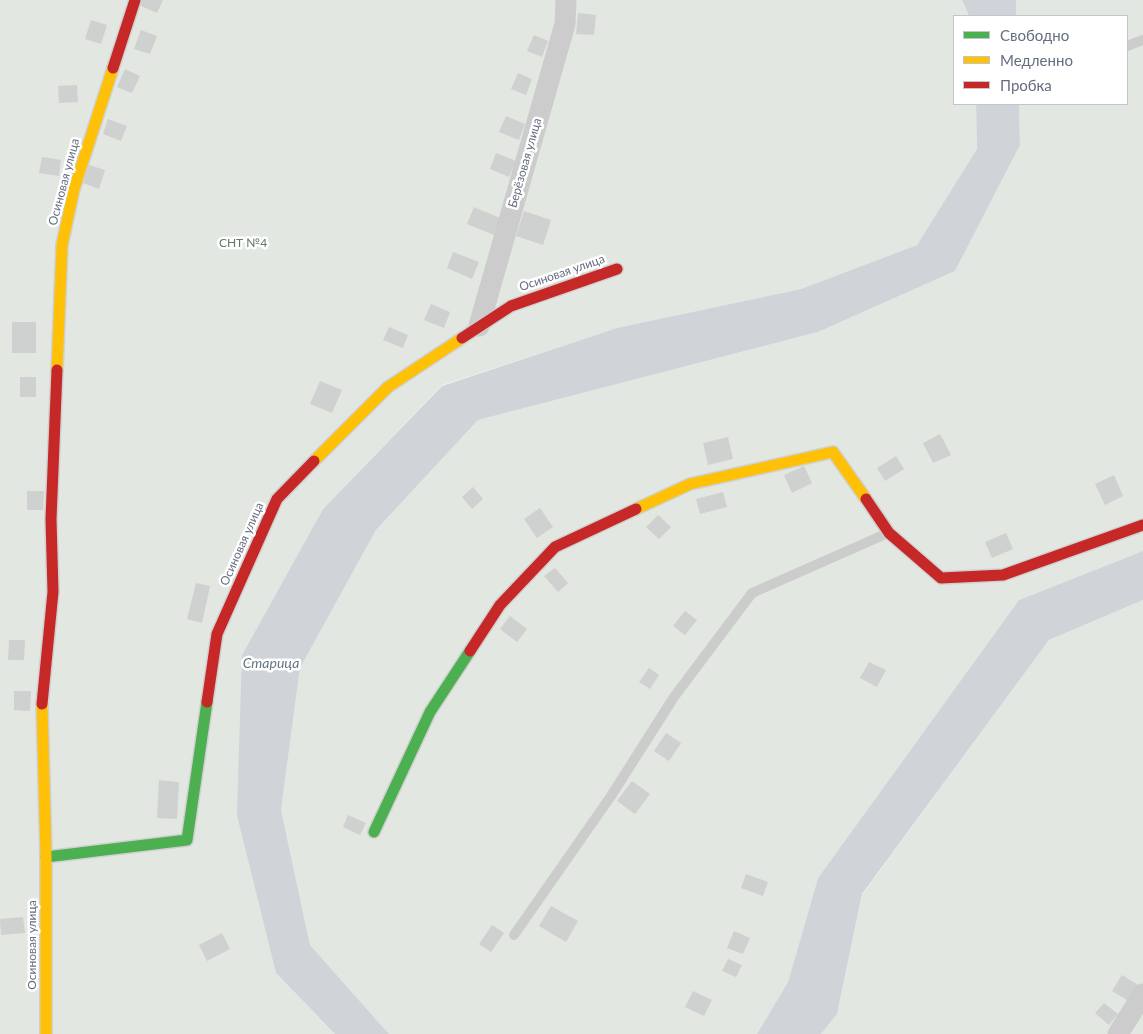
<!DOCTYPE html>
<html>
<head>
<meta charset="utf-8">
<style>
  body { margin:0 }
  #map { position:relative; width:1143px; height:1034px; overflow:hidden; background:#f3f4f2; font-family:Lato,sans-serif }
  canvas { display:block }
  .legend { position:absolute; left:953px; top:15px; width:175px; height:90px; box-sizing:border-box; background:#fff; border:1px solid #c1c5cd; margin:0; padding:6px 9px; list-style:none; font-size:15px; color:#656d81 }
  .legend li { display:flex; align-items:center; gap:10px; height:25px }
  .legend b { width:25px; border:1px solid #c1c5cd }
</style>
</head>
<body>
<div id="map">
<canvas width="1143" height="1034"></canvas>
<ul class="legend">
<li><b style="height:6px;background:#4caf50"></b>Свободно</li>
<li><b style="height:6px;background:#ffc107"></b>Медленно</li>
<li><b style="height:6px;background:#c62828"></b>Пробка</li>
</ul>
</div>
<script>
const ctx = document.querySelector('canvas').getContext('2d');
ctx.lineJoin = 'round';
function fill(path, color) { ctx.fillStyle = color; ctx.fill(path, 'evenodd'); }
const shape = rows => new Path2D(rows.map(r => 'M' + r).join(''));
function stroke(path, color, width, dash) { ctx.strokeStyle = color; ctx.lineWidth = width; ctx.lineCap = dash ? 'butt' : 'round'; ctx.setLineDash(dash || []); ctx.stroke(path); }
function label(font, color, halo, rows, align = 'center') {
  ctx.font = font + ' Lato,sans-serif'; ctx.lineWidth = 5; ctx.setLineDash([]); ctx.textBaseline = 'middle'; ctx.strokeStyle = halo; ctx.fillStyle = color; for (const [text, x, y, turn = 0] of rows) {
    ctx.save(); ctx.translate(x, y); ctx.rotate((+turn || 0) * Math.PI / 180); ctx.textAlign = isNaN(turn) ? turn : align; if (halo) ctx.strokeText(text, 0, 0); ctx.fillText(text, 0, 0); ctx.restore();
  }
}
fill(shape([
  [0,0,962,0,969,16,954,16,954,104,976,104,977,149,917,245,801,289,618,328,442,385,323,509,242,655,276,973,335,1034,0,1034],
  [1016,0,1143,0,1143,551,1019,600,818,878,788,982,757,1034,389,1034,310,945,281,810,300,668,376,530,478,420,818,332,955,271,1020,145,1019,104,1127,104,1127,16,1016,16],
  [1143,600,1143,1034,821,1034,837,1014,862,895,1049,640]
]), '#e2e7e1');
fill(shape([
  [962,0,1016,0,1016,16,969,16],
  [976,104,1019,104,1020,145,955,271,818,332,478,420,376,530,300,668,281,810,310,945,389,1034,335,1034,276,973,237,815,242,655,323,509,442,386,617,328,801,289,917,245,977,149],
  [1143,551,1143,600,1049,640,862,894,837,1014,821,1034,757,1034,788,982,818,878,1019,600]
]), '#cfd4d8');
fill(shape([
  [141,0,163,0,157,13,139,5],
  [578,13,596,15,594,35,576,34],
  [91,20,107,25,101,44,85,39],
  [141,30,157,36,150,54,134,49],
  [534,35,548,41,542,57,527,51],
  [125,69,140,76,132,93,117,87],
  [518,73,532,79,526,95,511,89],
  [77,85,78,102,59,103,58,86],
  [506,116,525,124,519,140,499,132],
  [108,119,127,126,121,141,103,134],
  [496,153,516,161,509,177,490,169],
  [42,157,61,160,59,176,39,173],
  [89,165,105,170,99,189,83,183],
  [474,207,500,218,494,235,467,224],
  [524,211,551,220,543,245,516,236],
  [453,252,479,262,472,279,447,268],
  [431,304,450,312,444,328,424,320],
  [12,322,36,322,36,353,12,353],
  [389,327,408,335,403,348,383,340],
  [20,377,36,377,36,397,20,397],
  [320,381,342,390,332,413,310,404],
  [940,434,951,455,933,463,923,443],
  [728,437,733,459,708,465,703,443],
  [896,456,904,469,885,481,877,468],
  [804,466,812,483,792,493,784,475],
  [1114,475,1123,496,1105,505,1095,484],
  [473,487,483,499,472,509,462,497],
  [27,491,44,491,43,510,27,510],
  [723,492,727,507,700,514,696,499],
  [540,508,553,527,537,538,524,519],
  [658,515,671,527,659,539,646,527],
  [1006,533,1013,549,992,558,985,542],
  [555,568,568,583,558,592,544,576],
  [196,583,210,586,202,623,187,619],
  [685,611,697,620,685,635,673,626],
  [510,616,527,629,517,642,500,629],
  [9,640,25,640,24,660,8,660],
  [869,662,886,670,877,687,860,678],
  [649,668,659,675,650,689,639,682],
  [14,691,31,691,30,711,14,710],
  [666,733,681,743,669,761,654,751],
  [159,780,179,782,177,819,157,818],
  [632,781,650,794,635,814,617,801],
  [348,815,366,823,360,835,343,827],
  [746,874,768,882,763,896,741,888],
  [551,906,578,921,566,942,539,926],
  [23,917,25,933,1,935,0,919],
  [492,925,504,933,491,952,479,944],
  [734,931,750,938,743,954,727,948],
  [222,933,230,949,207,961,199,945],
  [728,959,742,965,736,977,722,971],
  [1122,975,1140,986,1130,1002,1112,991],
  [693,991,712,1000,704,1016,685,1007],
  [1104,1003,1118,1014,1109,1025,1095,1013]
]), '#cfd0d0');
const fast = shape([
  [374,832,430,712,470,651],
  [46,857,187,840,207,702]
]);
const slow = shape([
  [57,370,62,245,74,189,113,68],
  [314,461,388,387,462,338],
  [636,509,690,484,833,452,866,499],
  [42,704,46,857,46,1034]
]);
const jam = shape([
  [113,68,135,0],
  [462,338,511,306,617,269],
  [866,499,889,533,941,578,1003,575,1143,525],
  [470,651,500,605,555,547,636,509],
  [207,702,217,634,277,499,314,461],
  [42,704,53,592,51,519,57,370]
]);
stroke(fast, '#d0d0d1', 14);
stroke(slow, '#d0d0d1', 14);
stroke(jam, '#d0d0d1', 14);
stroke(shape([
  [1127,46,1143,40],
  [514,935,611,796,674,697,752,593,888,533]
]), '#cccccd', 10);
stroke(shape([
  [479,326,565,24,566,0],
  [1118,1034,1143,994]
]), '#cccccd', 21);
stroke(fast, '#4caf50', 11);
stroke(slow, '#ffc107', 11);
stroke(jam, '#c62828', 11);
label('12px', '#656d81', '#fff', [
  ["Берёзовая улица",525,163,-74],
  ["Осиновая улица",64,182,-75],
  ["Осиновая улица",562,273,-19],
  ["Осиновая улица",242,544,-66],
  ["Осиновая улица",32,945,-90]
]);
label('12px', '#637965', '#fff', [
  ["СНТ №4",243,243]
]);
label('italic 14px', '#657485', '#fff', [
  ["Старица",271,663]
]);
</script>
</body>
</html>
